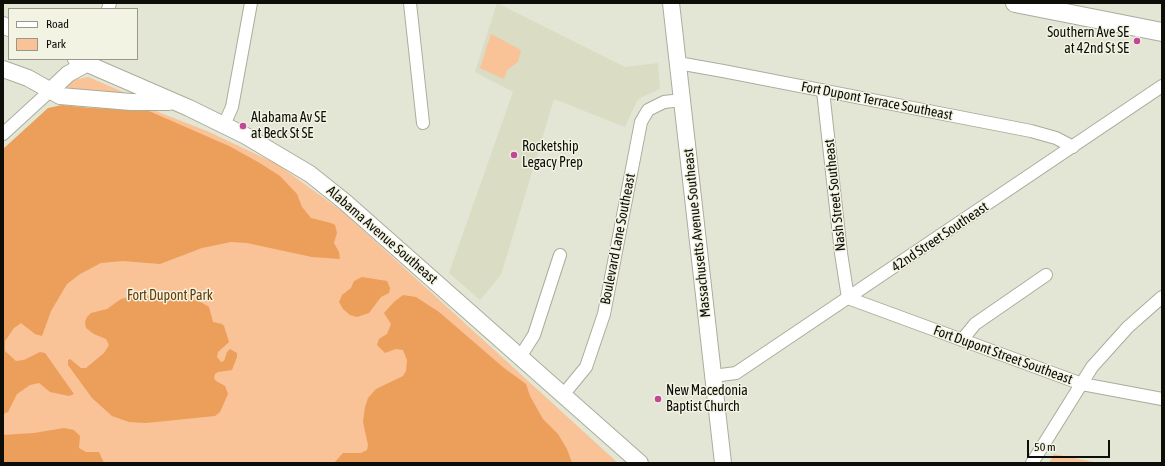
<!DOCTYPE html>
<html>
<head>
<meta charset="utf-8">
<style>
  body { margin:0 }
  #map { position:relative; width:1165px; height:466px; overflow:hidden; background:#e4e6d5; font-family:"Asap Condensed",sans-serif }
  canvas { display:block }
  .frame { position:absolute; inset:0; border:4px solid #0e0e09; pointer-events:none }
  .legend { position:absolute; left:8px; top:8px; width:130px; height:52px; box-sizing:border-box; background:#f2f3e2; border:1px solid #97978b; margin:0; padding:5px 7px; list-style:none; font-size:12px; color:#0e0e09 }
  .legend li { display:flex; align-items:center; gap:8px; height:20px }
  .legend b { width:20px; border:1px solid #97978b }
  .scale { position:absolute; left:1027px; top:440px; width:83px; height:18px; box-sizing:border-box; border:2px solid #0e0e09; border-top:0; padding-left:5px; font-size:12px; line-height:14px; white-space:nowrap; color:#0e0e09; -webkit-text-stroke:3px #f2f3e2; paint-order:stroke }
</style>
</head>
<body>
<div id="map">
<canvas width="1165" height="466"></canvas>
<div class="frame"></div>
<ul class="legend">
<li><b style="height:5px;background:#fff"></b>Road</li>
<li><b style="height:11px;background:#f9c297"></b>Park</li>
</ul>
<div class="scale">50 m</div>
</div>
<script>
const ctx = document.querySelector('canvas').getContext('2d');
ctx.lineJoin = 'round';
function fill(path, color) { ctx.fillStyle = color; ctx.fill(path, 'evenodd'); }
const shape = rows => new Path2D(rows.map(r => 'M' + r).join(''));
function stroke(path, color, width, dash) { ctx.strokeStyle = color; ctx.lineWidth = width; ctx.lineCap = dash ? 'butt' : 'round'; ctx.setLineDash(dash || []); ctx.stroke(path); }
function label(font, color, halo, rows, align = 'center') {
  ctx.font = font + ' "Asap Condensed",sans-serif'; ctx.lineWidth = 3; ctx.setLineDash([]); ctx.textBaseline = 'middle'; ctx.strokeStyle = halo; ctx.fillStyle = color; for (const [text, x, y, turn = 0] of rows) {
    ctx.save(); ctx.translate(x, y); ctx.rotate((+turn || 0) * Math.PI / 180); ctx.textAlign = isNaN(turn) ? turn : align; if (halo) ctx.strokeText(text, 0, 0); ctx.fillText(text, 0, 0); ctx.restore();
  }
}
fill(shape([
  [497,3,625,67,658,63,660,89,642,97,637,101,625,127,554,99,501,275,480,300,449,273,513,92,475,72]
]), '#dadcc3');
fill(shape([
  [491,34,521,50,518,62,507,70,504,79,480,68],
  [88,77,93,79,128,94,64,90,74,80],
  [52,108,148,108,207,131,277,164,343,212,618,463,3,463,3,152],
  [1054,454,1099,463,1049,463]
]), '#f9c297');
fill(shape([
  [62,105,91,108,149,111,229,146,258,162,280,176,297,194,302,207,311,218,331,223,335,225,337,233,334,243,339,252,340,259,312,257,247,243,231,242,202,248,160,264,123,261,101,263,80,274,67,284,51,311,42,336,35,334,21,323,14,328,5,341,5,351,16,361,24,360,40,352,45,353,74,394,69,396,50,392,39,383,30,385,17,394,8,412,3,414,3,149,48,108],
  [362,277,387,281,390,288,389,293,381,297,369,313,357,317,350,315,343,309,339,302,342,295,351,288,354,281],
  [142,294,161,301,179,296,199,301,209,307,213,322,222,324,224,326,229,342,218,352,217,357,221,362,224,361,227,352,230,349,237,353,237,357,232,370,218,372,215,374,214,378,216,381,225,386,228,394,220,412,215,416,146,423,129,422,112,416,92,398,68,365,68,360,70,359,81,368,86,368,104,353,109,345,106,339,94,334,86,328,85,322,87,317,91,313,107,309,121,299],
  [403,295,416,297,439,312,504,368,526,384,530,396,543,419,558,434,567,449,572,463,334,463,343,453,361,453,367,450,368,445,363,422,365,407,368,398,376,389,403,376,406,371,407,360,403,350,396,349,385,353,377,345,379,339,387,334,391,324,384,313,394,302],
  [64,428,74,430,80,436,79,448,86,452,99,452,104,463,3,463,3,435,34,433]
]), '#ec9e5b');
const minor = shape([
  [410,3,423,123],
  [108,9,110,3],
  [678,63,723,71,1031,131,1056,138,1073,147],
  [823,91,841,253,848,298,1082,384,1162,399],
  [224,125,232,107,251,3],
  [3,134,51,90],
  [962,340,975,324,1046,275],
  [520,357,534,335,560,255],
  [713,376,736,373,1162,86],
  [563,395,586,367,604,314,641,122,648,110,664,102,682,100],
  [1032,463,1092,367,1128,327,1162,297]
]);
const tertiary = shape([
  [671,3,723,463],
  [3,25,9,28],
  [76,59,189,108,246,136,310,174,345,202,640,463],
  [3,69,28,78,60,96,131,102,169,102],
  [51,90,68,74,86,64]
]);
const secondary = shape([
  [1015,3,1162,32]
]);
stroke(minor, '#abac9c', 14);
stroke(tertiary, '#abac9c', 18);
stroke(secondary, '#abac9c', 20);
stroke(minor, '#fff', 12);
stroke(tertiary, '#fff', 16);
stroke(secondary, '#fff', 18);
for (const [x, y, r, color] of [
  [1137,41,4,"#c24798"],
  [243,126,4,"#c24798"],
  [514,155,4,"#c24798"],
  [658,399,4,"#c24798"]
]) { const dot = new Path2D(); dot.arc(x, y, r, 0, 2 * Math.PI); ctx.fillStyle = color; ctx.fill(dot); stroke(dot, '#f2f3e2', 1.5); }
label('14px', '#0e0e09', '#f2f3e2', [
  ["Southern Ave SE",1129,33,"right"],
  ["at 42nd St SE",1129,49,"right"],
  ["Alabama Av SE",251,118],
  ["at Beck St SE",251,134],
  ["Rocketship",522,147],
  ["Legacy Prep",522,163],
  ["New Macedonia",666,391],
  ["Baptist Church",666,407]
], 'left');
label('14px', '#0e0e09', '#f2f3e2', [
  ["Fort Dupont Terrace Southeast",877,101,11],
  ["Nash Street Southeast",835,195,-96],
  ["Massachusetts Avenue Southeast",697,233,-96],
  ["Alabama Avenue Southeast",382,235,41],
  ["42nd Street Southeast",940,237,-34],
  ["Boulevard Lane Southeast",618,239,-79],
  ["Fort Dupont Street Southeast",1003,355,20]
]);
label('14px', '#6b3901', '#f2f3e2', [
  ["Fort Dupont Park",170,296]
]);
</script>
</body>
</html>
